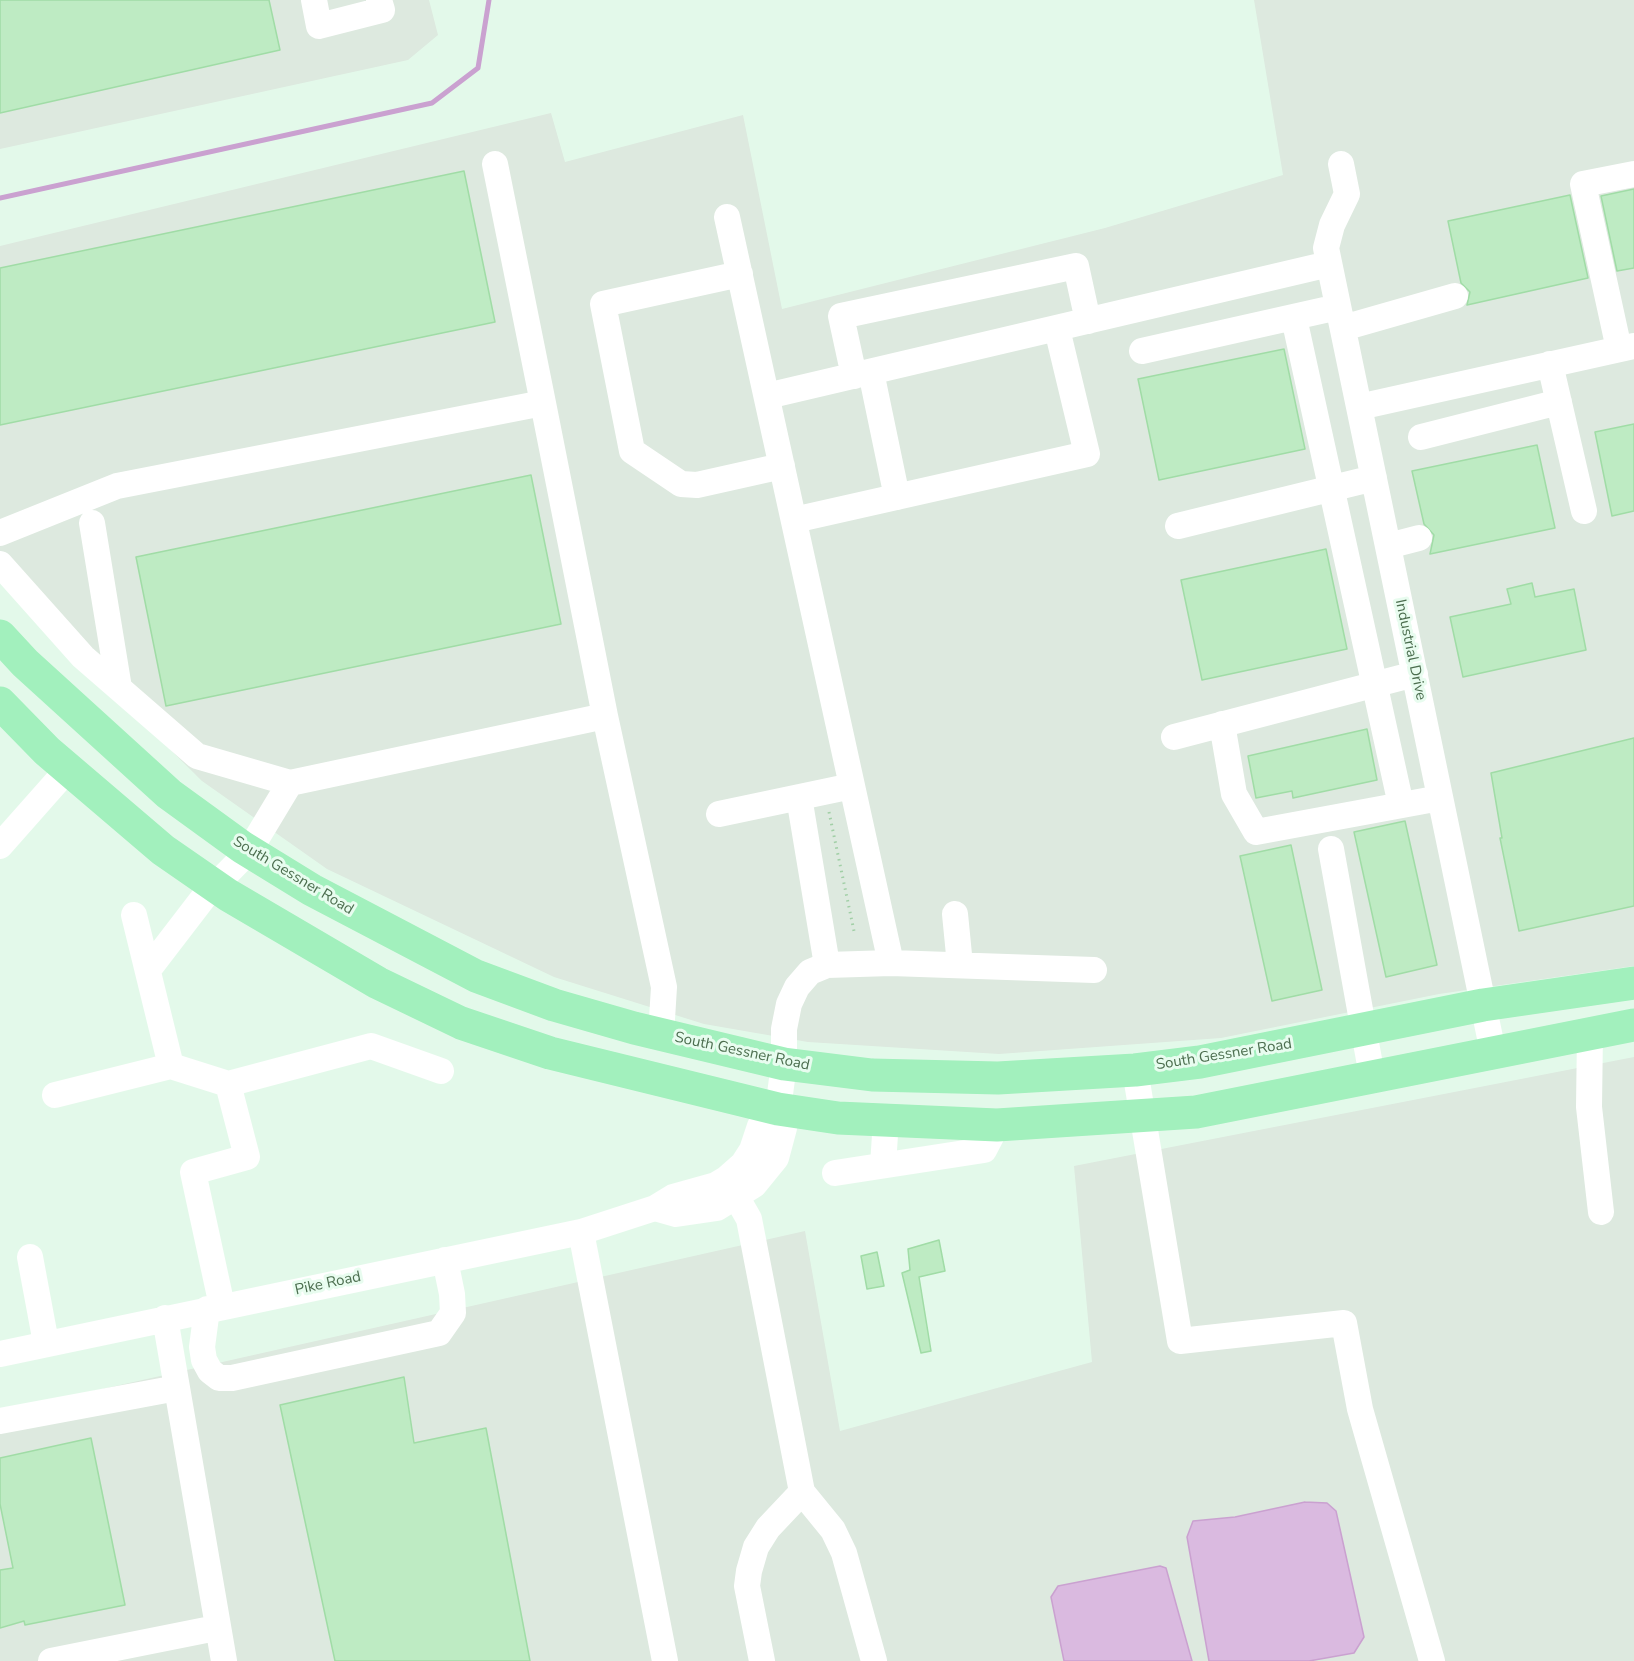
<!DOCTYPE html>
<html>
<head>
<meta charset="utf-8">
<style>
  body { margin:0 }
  canvas { display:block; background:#e3f9ea }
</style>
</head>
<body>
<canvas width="1634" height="1661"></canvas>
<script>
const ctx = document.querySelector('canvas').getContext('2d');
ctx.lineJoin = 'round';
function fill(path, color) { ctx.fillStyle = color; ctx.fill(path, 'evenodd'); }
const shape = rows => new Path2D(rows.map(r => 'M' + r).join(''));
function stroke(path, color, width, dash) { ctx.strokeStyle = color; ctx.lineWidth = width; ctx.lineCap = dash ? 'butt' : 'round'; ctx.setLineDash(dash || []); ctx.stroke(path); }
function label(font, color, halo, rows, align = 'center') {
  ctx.font = font + ' "Nunito Sans",sans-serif'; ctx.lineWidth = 6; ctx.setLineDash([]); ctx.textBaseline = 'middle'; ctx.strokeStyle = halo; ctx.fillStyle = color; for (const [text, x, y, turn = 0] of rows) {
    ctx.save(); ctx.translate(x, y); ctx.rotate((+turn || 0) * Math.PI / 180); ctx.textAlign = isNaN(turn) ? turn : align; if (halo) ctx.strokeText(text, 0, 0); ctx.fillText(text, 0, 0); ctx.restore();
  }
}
fill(shape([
  [0,0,429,0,438,35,408,60,0,149],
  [1254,0,1634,0,1634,966,1439,994,1221,1038,999,1054,808,1042,704,1024,554,977,327,869,202,781,18,599,0,579,0,246,551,113,565,162,743,115,782,309,1105,228,1283,175],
  [1634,1057,1634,1661,0,1661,0,1412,805,1231,840,1431,1092,1362,1074,1166]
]), '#dde9df');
const water = shape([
  [1305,1502,1327,1503,1336,1511,1364,1637,1354,1653,1309,1661,1209,1661,1187,1537,1193,1521,1235,1517,1305,1502],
  [1160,1566,1166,1568,1192,1661,1064,1661,1051,1597,1058,1586,1160,1566]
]);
fill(water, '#dabae0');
stroke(water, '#caa1d0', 1.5);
stroke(shape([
  [0,198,432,103,478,68,489,0]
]), '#caa1d0', 5);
const building = shape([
  [0,0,269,0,280,50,0,113,0,0],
  [464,171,495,322,0,425,0,268,464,171],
  [1634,189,1634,268,1617,271,1601,196,1634,189],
  [1570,195,1588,278,1467,305,1470,292,1461,283,1448,221,1570,195],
  [1284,349,1305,449,1159,480,1138,379,1284,349],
  [1634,424,1634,511,1612,516,1595,432,1634,424],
  [1537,445,1555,528,1430,554,1434,535,1424,524,1412,471,1537,445],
  [531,475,561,624,166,706,136,557,531,475],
  [1326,549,1347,649,1202,680,1181,580,1326,549],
  [1532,583,1535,597,1574,589,1586,650,1463,677,1450,617,1511,604,1507,589,1532,583],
  [1367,729,1377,780,1293,798,1292,791,1256,798,1248,756,1367,729],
  [1634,738,1634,906,1519,931,1500,838,1502,838,1491,773,1634,738],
  [1405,821,1437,965,1386,977,1354,832,1405,821],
  [1291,845,1322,990,1272,1001,1240,856,1291,845],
  [939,1240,945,1271,919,1277,931,1351,921,1353,902,1273,910,1270,908,1249,939,1240],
  [877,1252,884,1286,867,1289,861,1256,877,1252],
  [404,1377,414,1443,486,1428,530,1661,335,1661,280,1405,404,1377],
  [91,1438,125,1605,25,1625,24,1621,0,1628,0,1570,13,1568,0,1504,0,1458,91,1438]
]);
fill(building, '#beebc3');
stroke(building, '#a0dca6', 1.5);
stroke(shape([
  [829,812,854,931]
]), '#a1cfa6', 3, [1.5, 4.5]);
stroke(shape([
  [314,0,319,26,382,10,379,0],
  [495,164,543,403],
  [1341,164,1347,194,1332,225,1326,248,1493,1052],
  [727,217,891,963],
  [740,274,603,304,632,451,681,484,697,485,782,466],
  [1294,318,1401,805],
  [1343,328,1455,296],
  [1619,349,1583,184,1634,174],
  [1142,351,1338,307],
  [1550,364,1584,511],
  [871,372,897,497],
  [854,376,841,316,1076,266,1088,321],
  [767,396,1329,264],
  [1359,407,1634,346],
  [1421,437,1559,402],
  [794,520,1087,454,1057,329],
  [92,523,119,688],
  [1178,526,1374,478],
  [0,533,117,486,543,403,605,716],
  [1388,546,1419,538],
  [0,564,83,657,197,756,290,783],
  [1222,724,1234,794,1256,832,1440,798],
  [1174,737,1415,674],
  [799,797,827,965],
  [719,814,852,786],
  [0,846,68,769],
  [1331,849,1372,1076],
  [955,914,960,965],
  [134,915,171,1066,228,1084],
  [148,970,204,897,249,851,290,783,605,716,664,987,661,1035],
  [1590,1033,1589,1107,1601,1212],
  [1135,1070,1180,1341,1344,1323,1360,1409,1432,1661],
  [55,1095,171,1066],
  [883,1165,886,1120],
  [835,1173,984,1150,997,1125],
  [729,1184,749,1219,802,1492,833,1530,844,1553,874,1661],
  [655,1208,676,1214,717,1208,754,1185,776,1158,784,1128,778,1109,784,1064,784,1029,789,1004,797,987,810,972,827,965,891,963,1094,970],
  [581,1232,665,1661],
  [30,1257,46,1343],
  [222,1306,193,1172,247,1157,228,1084,371,1046,441,1071],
  [207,1309,202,1347,204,1360,210,1371,219,1378,232,1378,439,1333,453,1313,452,1294,445,1260],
  [165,1318,224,1661],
  [0,1354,581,1232,655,1208,673,1197,716,1185,726,1179,743,1164,752,1150,760,1126,778,1109],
  [0,1421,177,1388],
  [51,1661,216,1628],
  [762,1661,747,1586,749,1571,756,1547,768,1528,802,1492]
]), '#fff', 26);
stroke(shape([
  [0,636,25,663,169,794,242,847,312,890,476,976,554,1005,634,1028,784,1064,872,1075,998,1078,1135,1070,1200,1062,1483,1005,1634,983],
  [0,703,47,751,163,850,228,895,378,983,461,1023,550,1053,778,1109,838,1118,997,1125,1196,1112,1634,1025]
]), '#a2f0bd', 33);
label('15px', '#4c6e4f', '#e8fcef', [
  ["Industrial Drive",1410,650,78],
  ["South Gessner Road",293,876,31],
  ["South Gessner Road",742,1052,12],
  ["South Gessner Road",1224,1055,-9],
  ["Pike Road",328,1284,-12]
]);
</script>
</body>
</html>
